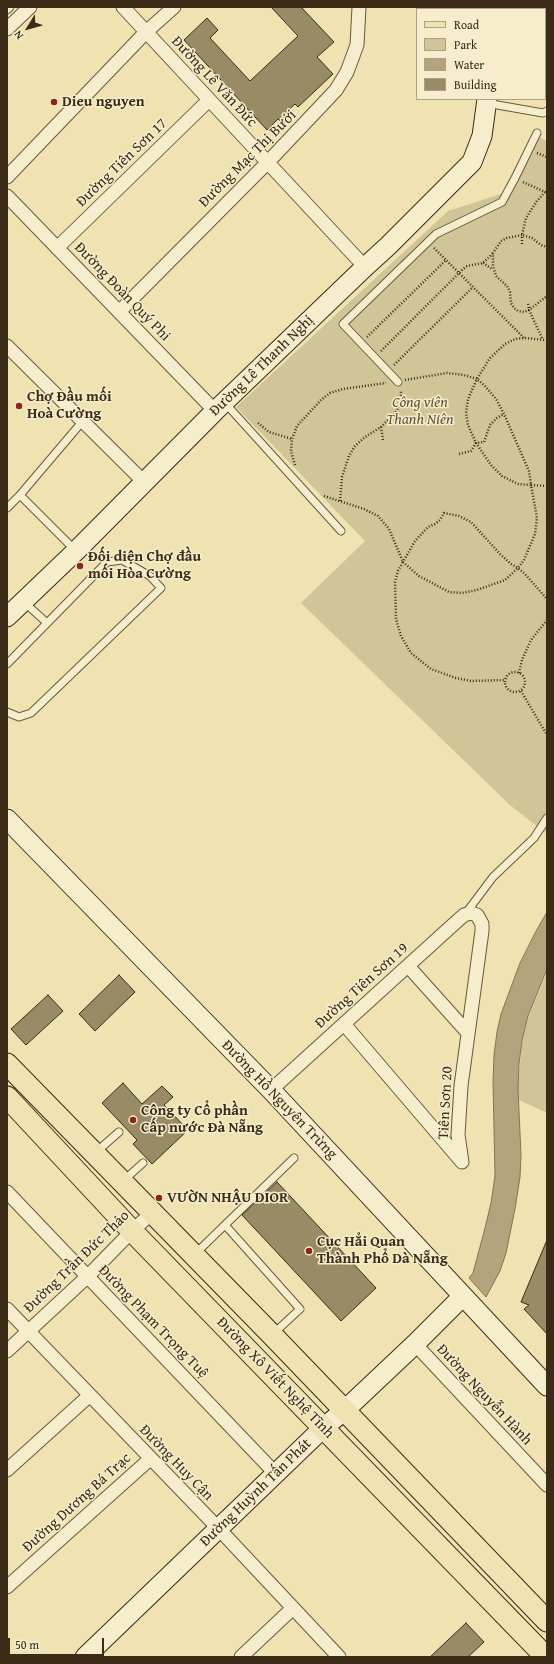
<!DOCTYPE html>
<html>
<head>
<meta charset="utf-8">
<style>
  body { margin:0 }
  #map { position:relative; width:554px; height:1664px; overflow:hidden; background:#f0e3b1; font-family:"Gentium Book Plus",serif }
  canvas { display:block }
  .frame { position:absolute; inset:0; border:8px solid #3c2b17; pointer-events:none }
  .legend { position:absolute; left:416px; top:8px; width:130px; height:92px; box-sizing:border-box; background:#f5edcc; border:1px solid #ab9f84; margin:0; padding:5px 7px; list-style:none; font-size:12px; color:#3c2b17 }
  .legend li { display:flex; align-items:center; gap:8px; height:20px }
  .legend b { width:20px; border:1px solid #ab9f84 }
  .north { position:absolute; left:8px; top:8px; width:40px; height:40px; -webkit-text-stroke:3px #f5edcc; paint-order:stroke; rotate:233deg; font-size:11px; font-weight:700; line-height:16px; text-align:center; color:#3c2b17 }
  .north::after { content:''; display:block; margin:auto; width:14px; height:18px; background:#3c2b17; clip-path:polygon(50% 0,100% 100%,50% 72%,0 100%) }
  .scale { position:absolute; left:8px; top:1638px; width:96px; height:18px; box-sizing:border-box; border:2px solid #3c2b17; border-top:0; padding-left:5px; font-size:12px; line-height:14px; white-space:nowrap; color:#3c2b17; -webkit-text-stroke:3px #f5edcc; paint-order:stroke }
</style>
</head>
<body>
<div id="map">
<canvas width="554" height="1664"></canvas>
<div class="frame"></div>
<ul class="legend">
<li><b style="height:5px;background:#f0e3b1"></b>Road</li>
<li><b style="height:11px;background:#d1c497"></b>Park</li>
<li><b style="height:11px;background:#b3a47d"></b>Water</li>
<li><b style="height:11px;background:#9a8b67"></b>Building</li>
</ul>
<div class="north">N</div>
<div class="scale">50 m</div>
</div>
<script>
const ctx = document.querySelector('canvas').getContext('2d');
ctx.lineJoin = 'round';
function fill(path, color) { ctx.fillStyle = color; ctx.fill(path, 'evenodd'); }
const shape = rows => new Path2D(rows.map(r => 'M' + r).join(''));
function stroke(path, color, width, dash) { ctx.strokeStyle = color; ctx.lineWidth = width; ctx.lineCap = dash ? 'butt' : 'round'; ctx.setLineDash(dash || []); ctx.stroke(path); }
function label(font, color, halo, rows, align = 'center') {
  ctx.font = font + ' "Gentium Book Plus",serif'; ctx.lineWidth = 3; ctx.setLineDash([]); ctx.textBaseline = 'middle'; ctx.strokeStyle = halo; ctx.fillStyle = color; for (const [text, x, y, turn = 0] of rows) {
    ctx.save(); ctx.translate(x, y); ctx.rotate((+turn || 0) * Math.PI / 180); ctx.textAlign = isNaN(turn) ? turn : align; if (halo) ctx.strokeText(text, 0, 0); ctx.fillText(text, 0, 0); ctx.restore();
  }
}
fill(shape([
  [534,135,547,141,547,834,511,806,301,603,365,541,236,407,448,211,507,192],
  [547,972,547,1113,519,1100,518,1089,522,1040,529,1016]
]), '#d1c497');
const water = shape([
  [547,912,547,969,528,1016,522,1040,519,1064,518,1089,521,1155,520,1177,515,1209,506,1253,500,1271,486,1297,469,1278,473,1273,485,1228,491,1203,495,1176,493,1081,494,1055,497,1032,501,1014,520,963,535,933,547,912]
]);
fill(water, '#b3a47d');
stroke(water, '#837454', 1);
const building = shape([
  [271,7,301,7,334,42,317,57,333,74,298,107,295,104,284,114,285,126,278,119,267,130,184,40,207,18,218,30,210,38,250,81,298,36,271,7],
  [119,975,135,992,95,1031,79,1014,119,975],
  [48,995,63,1011,26,1045,11,1029,48,995],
  [123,1083,142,1104,162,1086,173,1097,164,1105,188,1130,152,1164,133,1144,137,1140,102,1103,123,1083],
  [277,1182,376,1288,341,1321,242,1215,277,1182],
  [547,1240,547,1334,524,1309,529,1305,521,1302,547,1240],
  [466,1623,484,1642,468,1657,430,1657,466,1623]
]);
fill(building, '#9a8b67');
stroke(building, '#3c2b17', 1);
const lane = shape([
  [7,10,10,7],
  [545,39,547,39],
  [545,76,547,76],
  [486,103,543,113,547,111],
  [398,382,343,324,436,234,502,202,515,178,537,133],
  [225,403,341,531],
  [20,495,82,422],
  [7,508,20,495,76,551],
  [24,602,47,623],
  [7,664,107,562,122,560,150,576,161,588,31,713,19,717,7,712],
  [466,913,493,877,534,838,547,818],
  [95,1153,119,1132],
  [123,1181,143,1163],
  [225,1225,300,1309,273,1334],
  [196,1253,294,1158]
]);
const street = shape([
  [123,7,365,267],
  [7,29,30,7],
  [7,177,146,32,174,7],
  [7,196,215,411],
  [57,248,209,100],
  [119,312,268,162,336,90,347,72,357,45,359,7],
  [7,346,144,482],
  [408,966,468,1033],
  [271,1090,455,923,464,915,471,913,477,915,482,924,482,931,461,1086,458,1135,462,1162,344,1024],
  [7,1192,276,1474],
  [7,1309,219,1529,339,1657],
  [415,1344,547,1485],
  [7,1351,88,1276,132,1231,153,1212],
  [7,1470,90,1395],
  [7,1587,150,1459],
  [241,1657,293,1608]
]);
const secondary = shape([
  [499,9,499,7],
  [7,617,76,551,215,411,365,267,388,246,472,162,482,136,487,99],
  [7,819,271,1090,547,1386],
  [85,1657,323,1428,345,1410,415,1344,463,1296]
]);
const primary = shape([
  [7,1064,272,1335,547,1621],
  [7,1097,132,1231,546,1657]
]);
stroke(lane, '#69593e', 9);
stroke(street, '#69593e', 15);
stroke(secondary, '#3c2b17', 21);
stroke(primary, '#3c2b17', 23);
stroke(shape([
  [537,153,547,157],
  [523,182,547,193],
  [545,192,537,201,526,218,522,235,532,238,541,245,547,247],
  [522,244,522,235,507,238,501,241,493,253,493,266,496,276,507,286,510,292,511,303,514,308,518,311,524,312,529,310,528,303],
  [434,248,524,338],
  [483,263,492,269],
  [367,337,446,260],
  [542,338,529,310,547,296],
  [381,351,463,269,467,266,483,263,493,253],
  [394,365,473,287],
  [405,380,447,373,464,375,477,379,468,399,466,413,468,425,476,443,491,465,502,476,518,484,531,485,529,471,504,414,496,399,485,386,477,379,490,358,505,344,515,339,524,338,547,340],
  [258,423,269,432,292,439],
  [381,427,383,440],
  [459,454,471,451,476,443,484,442,490,425,497,418,504,414],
  [295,465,291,451,292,439,297,426,321,400,330,393,343,389,386,383],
  [547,486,531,485,537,518,535,534,524,560,518,568,505,580,477,590,462,593,449,592,419,576,403,562,415,541,428,527,435,524,440,520,444,513,459,516,471,522,500,554,511,564,518,568,525,574,547,599],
  [324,496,364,509,378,516,389,529,403,562,398,571,395,582,396,619,401,636,411,653,431,669,456,678,471,681,505,680],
  [340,501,342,477,349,456,355,446,365,437,381,427,395,413,401,404,401,390],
  '505 682a10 10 0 1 1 20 0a10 10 0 1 1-20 0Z',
  [519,673,522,660,531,640,547,620],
  [521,691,547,735]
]), '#3c2b17', 2.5, [1, 2]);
stroke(lane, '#f5edcc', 7);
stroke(street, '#f5edcc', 13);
stroke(secondary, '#f5edcc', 19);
stroke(primary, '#f0e3b1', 21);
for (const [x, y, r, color] of [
  [54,102,4,"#8f2418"],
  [19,406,4,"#8f2418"],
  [80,566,4,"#8f2418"],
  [133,1120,4,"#8f2418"],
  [159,1198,4,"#8f2418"],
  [309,1251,4,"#8f2418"]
]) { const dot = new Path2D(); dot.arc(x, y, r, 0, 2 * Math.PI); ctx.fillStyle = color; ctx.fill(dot); stroke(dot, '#f5edcc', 1.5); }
label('15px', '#3c2b17', '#f5edcc', [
  ["Đường Lê Văn Đức",214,82,47],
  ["Đường Mạc Thị Bưởi",248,159,-45],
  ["Đường Tiên Sơn 17",122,163,-44],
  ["Đường Đoàn Quý Phi",122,292,46],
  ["Đường Lê Thanh Nghị",262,366,-44],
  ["Đường Tiên Sơn 19",362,986,-42],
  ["Đường Hồ Nguyên Trừng",279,1100,46],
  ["Tiên Sơn 20",446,1103,-87],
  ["Đường Trần Đức Thảo",77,1262,-44],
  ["Đường Phạm Trọng Tuệ",153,1322,46],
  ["Đường Xô Viết Nghệ Tĩnh",275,1378,46],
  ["Đường Nguyễn Hành",484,1395,47],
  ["Đường Huy Cận",176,1463,46],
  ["Đường Huỳnh Tấn Phát",256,1493,-44],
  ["Đường Dương Bá Trạc",77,1503,-42]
]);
label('bold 15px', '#3c2b17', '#f5edcc', [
  ["Dieu nguyen",62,102],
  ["Chợ Đầu mối",27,397],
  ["Hoà Cường",27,414],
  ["Đối diện Chợ đầu",88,557],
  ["mối Hòa Cường",88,574],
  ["Công ty Cổ phần",141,1111],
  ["Cấp nước Đà Nẵng",141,1128],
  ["VƯỜN NHẬU DIOR",167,1198],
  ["Cục Hẳi Quan",317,1242],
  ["Thành Phổ Dà Nẵng",317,1259]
], 'left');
label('italic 15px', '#615137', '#f5edcc', [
  ["Công viên",420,403],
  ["Thanh Niên",420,420]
]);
</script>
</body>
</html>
